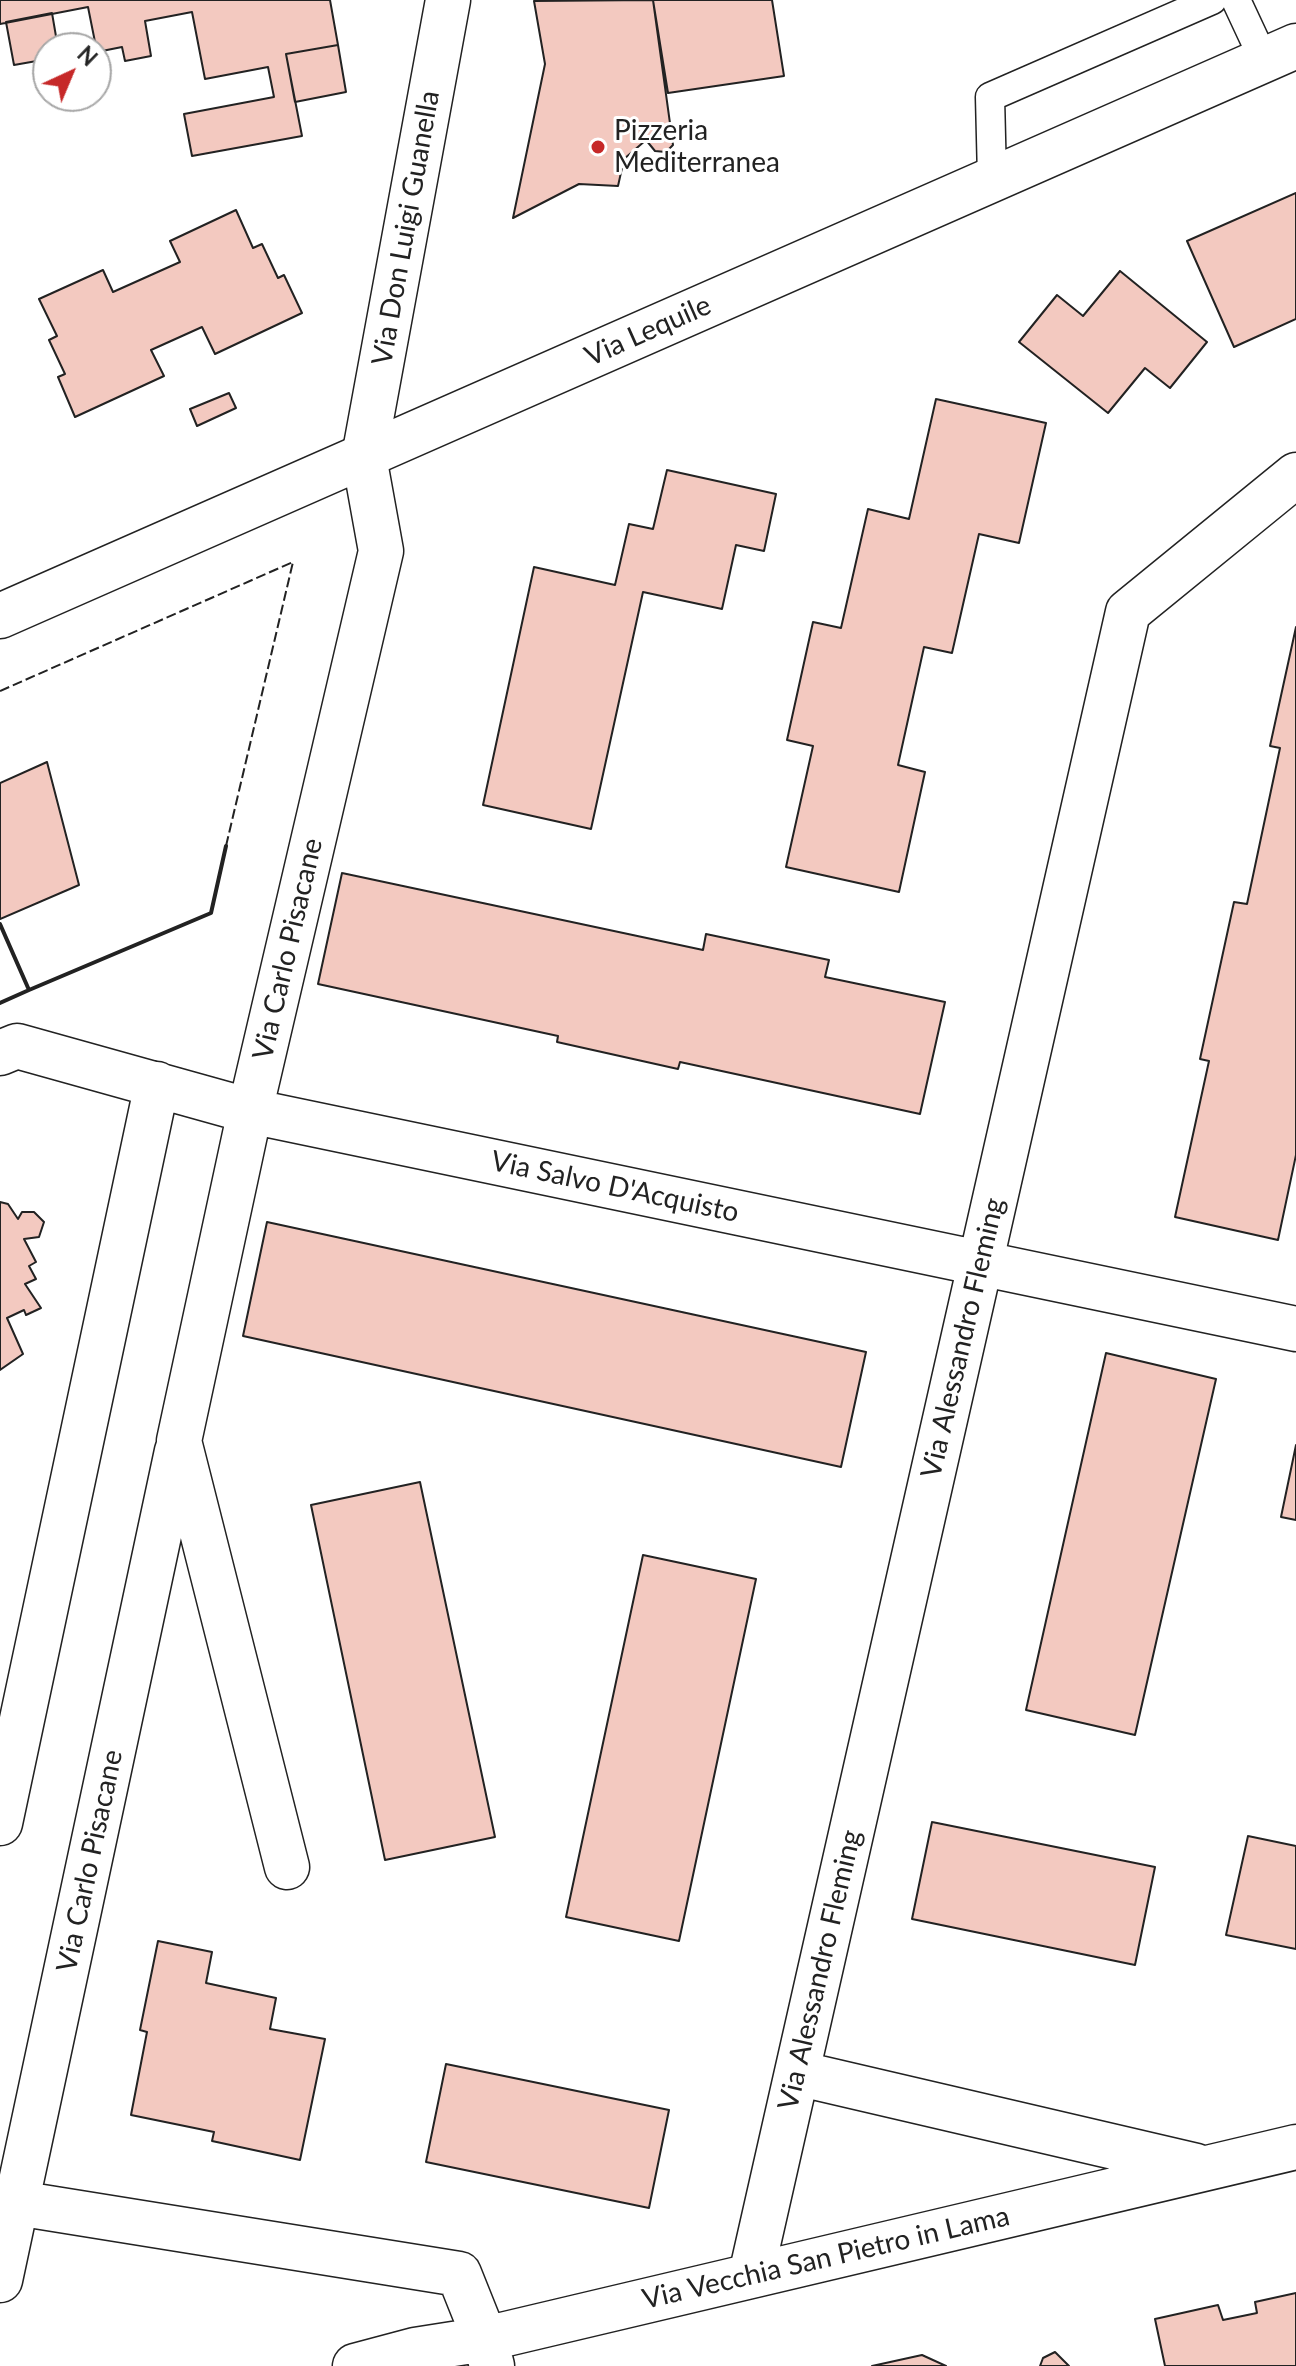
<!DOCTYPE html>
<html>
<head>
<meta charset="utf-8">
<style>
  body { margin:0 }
  #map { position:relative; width:1296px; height:2366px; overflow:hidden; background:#fff; font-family:Lato,sans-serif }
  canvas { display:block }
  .north { position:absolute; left:32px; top:32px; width:80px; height:80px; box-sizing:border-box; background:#fff; border:2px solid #a7a7a7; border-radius:50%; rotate:44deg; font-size:22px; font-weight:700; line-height:32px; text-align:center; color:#222 }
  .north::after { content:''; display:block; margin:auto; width:28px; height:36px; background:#c62828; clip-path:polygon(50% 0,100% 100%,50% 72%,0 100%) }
</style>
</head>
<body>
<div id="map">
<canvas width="1296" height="2366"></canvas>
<div class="north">N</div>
</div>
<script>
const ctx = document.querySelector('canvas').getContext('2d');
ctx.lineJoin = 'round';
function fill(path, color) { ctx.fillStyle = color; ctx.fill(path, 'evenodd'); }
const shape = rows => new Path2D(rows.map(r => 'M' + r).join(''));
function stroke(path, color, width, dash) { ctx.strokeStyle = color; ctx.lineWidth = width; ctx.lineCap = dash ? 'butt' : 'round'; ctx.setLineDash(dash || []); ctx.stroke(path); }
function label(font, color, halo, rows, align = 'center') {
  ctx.font = font + ' Lato,sans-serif'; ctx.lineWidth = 6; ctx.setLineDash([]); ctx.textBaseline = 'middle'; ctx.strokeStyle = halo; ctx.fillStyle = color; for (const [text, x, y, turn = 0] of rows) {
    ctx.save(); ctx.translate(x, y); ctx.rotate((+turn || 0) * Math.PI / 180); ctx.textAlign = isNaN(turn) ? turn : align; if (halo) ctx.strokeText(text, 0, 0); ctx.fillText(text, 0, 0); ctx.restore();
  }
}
const building = shape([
  [0,0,330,0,338,45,286,54,302,136,192,156,184,114,274,97,268,67,205,79,192,12,145,21,151,56,125,61,122,47,97,52,88,7,0,24,0,0],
  [653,0,673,145,666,152,655,151,646,140,624,159,618,186,579,184,513,218,545,64,534,1,653,0],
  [653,0,772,0,784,76,668,93,653,0],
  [52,13,58,48,48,48,48,59,14,65,6,22,52,13],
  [338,45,346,92,295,102,286,54,338,45],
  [1296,193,1296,319,1234,347,1187,241,1296,193],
  [236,210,253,248,262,244,278,278,284,275,302,313,215,354,202,327,151,350,164,376,75,417,58,377,65,374,49,340,57,336,39,299,103,270,113,292,180,262,170,241,236,210],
  [1120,271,1207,342,1170,388,1145,368,1108,413,1019,342,1057,295,1083,316,1120,271],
  [229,393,236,408,197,426,190,409,229,393],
  [936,399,1046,423,1019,543,979,534,952,653,924,647,898,765,925,772,899,892,786,867,813,746,787,740,813,622,841,628,868,509,909,519,936,399],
  [667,470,776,494,764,551,736,545,722,609,643,592,591,829,483,805,534,567,615,585,629,524,653,529,667,470],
  [1296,627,1296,1155,1278,1240,1175,1217,1209,1061,1200,1059,1234,902,1247,904,1280,748,1270,746,1296,627],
  [47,762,79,885,0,919,0,783,47,762],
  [342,873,703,950,706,934,829,960,825,977,945,1002,920,1114,680,1062,678,1069,557,1042,558,1036,318,984,342,873],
  [0,1202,8,1204,18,1219,22,1212,34,1212,44,1222,39,1237,24,1239,36,1262,29,1266,36,1279,25,1284,41,1308,26,1315,24,1310,7,1318,23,1354,0,1370,0,1202],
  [267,1222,866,1352,841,1467,243,1336,267,1222],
  [1106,1353,1216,1379,1135,1735,1026,1710,1106,1353],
  [1296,1445,1296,1520,1281,1517,1296,1445],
  [420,1482,495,1837,385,1860,311,1505,420,1482],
  [643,1555,756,1579,679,1941,566,1917,643,1555],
  [932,1822,1155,1867,1135,1965,912,1919,932,1822],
  [1248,1836,1296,1846,1296,1949,1226,1935,1248,1836],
  [158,1941,212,1952,206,1983,276,1998,270,2029,325,2039,300,2160,212,2141,214,2132,131,2115,147,2032,140,2030,158,1941],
  [446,2064,669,2110,649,2208,426,2162,446,2064],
  [1296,2293,1296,2366,1165,2366,1155,2319,1218,2305,1223,2320,1257,2313,1255,2302,1296,2293],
  [1055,2352,1069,2366,1040,2366,1043,2358,1055,2352],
  [922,2355,946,2366,872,2366,922,2355]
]);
fill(building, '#f3c9c0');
stroke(building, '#222', 2);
const service = shape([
  [1236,0,1264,60],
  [992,178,990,97,1212,0]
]);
const minor = shape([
  [0,1053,17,1046,250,1111,1296,1329],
  [0,1823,157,1084],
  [287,1867,179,1441,250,1111,381,551,364,457,448,0],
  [797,2073,1196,2166],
  [17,2203,459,2274,485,2339,492,2366],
  [751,2275,1128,612,1296,475],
  [0,2280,177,1451],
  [355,2366,415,2350,485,2339,1296,2147]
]);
const secondary = shape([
  [0,616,1296,46]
]);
stroke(service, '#222', 31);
stroke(minor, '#222', 47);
stroke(secondary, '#222', 47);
stroke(service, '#fff', 28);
stroke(minor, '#fff', 44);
stroke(secondary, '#fff', 44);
stroke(shape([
  [0,691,293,562,226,846]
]), '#222', 2, [10, 4]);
stroke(shape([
  [0,924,29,990,211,913,226,846],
  [0,1003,29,990]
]), '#222', 4);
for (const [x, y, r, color] of [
  [598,147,8,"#c62828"]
]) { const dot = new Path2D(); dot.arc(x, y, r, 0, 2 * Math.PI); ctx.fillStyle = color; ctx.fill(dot); stroke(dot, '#fff', 3); }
label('28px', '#222', '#fff', [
  ["Pizzeria",614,131],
  ["Mediterranea",614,163]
], 'left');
label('28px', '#222', '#fff', [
  ["Via Don Luigi Guanella",406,228,-80],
  ["Via Lequile",648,331,-24],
  ["Via Carlo Pisacane",288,949,-77],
  ["Via Salvo D'Acquisto",615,1187,12],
  ["Via Alessandro Fleming",963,1338,-77],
  ["Via Carlo Pisacane",90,1861,-78],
  ["Via Alessandro Fleming",820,1970,-77],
  ["Via Vecchia San Pietro in Lama",826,2258,-13]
]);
</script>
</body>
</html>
